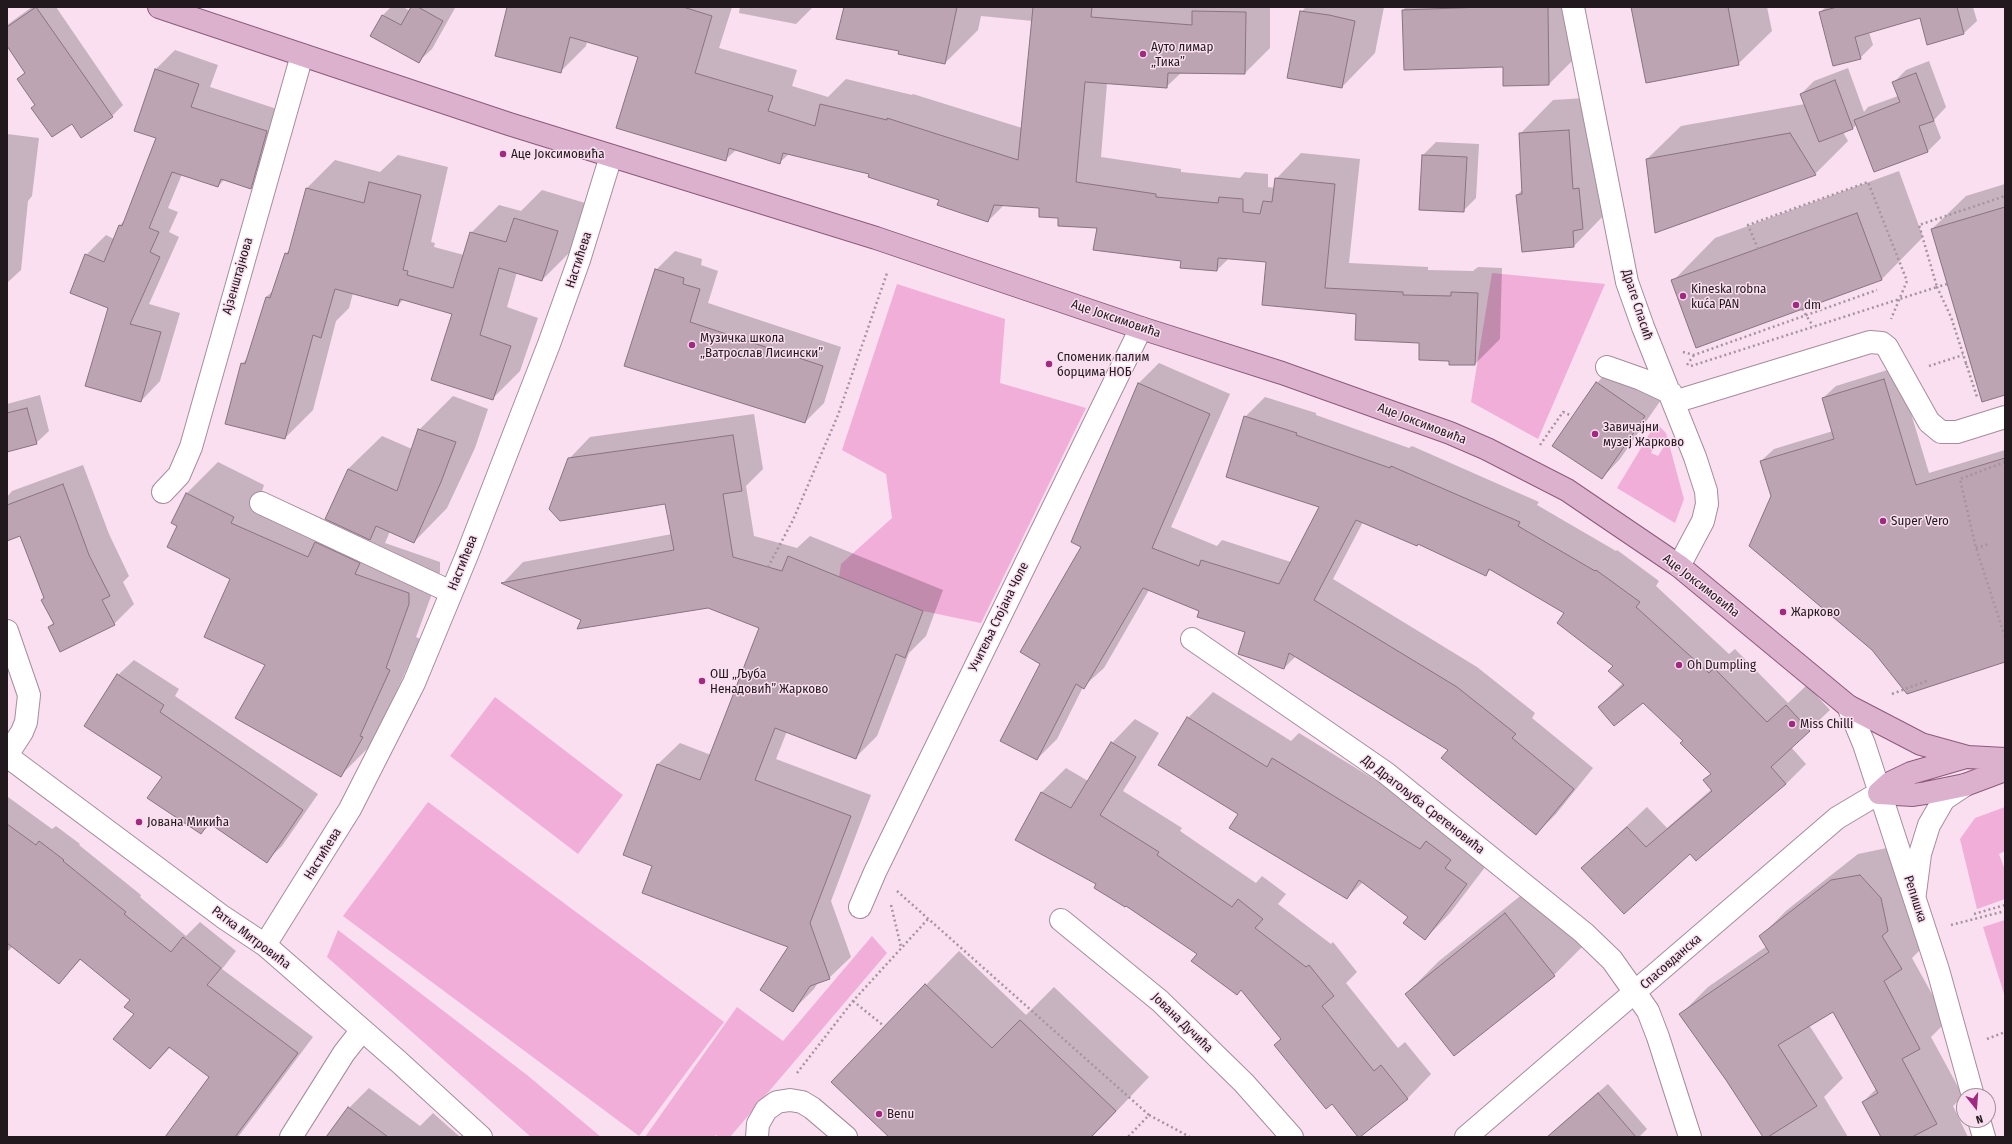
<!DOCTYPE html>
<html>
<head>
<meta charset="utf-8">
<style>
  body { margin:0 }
  #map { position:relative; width:2012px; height:1144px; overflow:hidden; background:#f9dfef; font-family:"Fira Sans Condensed",sans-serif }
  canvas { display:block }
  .frame { position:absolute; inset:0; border:8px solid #22191e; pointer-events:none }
  .north { position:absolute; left:1956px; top:1088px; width:40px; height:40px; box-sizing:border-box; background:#f9dfef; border:1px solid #a3909b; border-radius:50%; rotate:163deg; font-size:11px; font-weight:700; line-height:16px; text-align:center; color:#22191e }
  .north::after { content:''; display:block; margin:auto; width:14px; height:18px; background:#a12981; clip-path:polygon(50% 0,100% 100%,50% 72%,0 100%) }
</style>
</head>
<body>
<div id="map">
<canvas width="2012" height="1144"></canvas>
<div class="frame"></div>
<div class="north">N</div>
</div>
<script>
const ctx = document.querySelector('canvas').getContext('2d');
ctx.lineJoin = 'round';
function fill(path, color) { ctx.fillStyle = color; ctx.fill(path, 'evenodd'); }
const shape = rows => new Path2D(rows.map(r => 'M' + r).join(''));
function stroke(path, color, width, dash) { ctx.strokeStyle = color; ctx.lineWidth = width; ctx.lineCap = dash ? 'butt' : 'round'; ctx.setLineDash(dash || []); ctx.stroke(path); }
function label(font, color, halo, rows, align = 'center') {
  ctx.font = font + ' "Fira Sans Condensed",sans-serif'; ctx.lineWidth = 3; ctx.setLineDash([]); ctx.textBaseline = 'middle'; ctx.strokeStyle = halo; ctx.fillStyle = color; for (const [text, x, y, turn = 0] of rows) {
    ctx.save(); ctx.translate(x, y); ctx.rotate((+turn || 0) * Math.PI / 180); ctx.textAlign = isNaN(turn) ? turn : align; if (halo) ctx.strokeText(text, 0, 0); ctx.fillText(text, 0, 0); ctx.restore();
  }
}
fill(shape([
  [1492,273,1605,284,1538,439,1471,402],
  [897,284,1005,319,1000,383,1086,408,981,623,923,611,839,577,841,564,892,518,886,474,842,450],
  [1656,423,1666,433,1684,499,1675,523,1617,488],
  [1659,439,1666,443,1658,456,1651,453],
  [495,697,623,795,578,854,450,756],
  [428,802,724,1022,639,1136,343,916],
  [2005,807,2005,851,1999,854,2005,870,2005,899,1977,909,1960,839,1975,818],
  [2005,920,2005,997,1983,927],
  [338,930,527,1075,601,1137,531,1137,327,957],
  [872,936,887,953,730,1137,719,1137,716,1135,714,1137,645,1137,737,1007,783,1041]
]), '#f1aed9');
fill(shape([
  [32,7,56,7,123,105,112,116,72,122,35,105,18,79,25,72,7,45,7,25],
  [391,7,403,7,410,11,412,7,455,8,432,49,419,61,383,15],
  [509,7,732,7,719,48,797,70,792,86,828,97,846,79,912,95,913,94,1022,128,1033,21,981,16,978,30,945,63,900,50,845,7,1270,7,1270,48,1245,73,1181,73,1166,87,1107,83,1101,157,1181,169,1181,172,1240,178,1245,172,1268,174,1268,187,1275,188,1276,179,1301,153,1360,159,1349,263,1428,267,1428,270,1473,271,1478,267,1502,268,1500,339,1475,364,1450,364,1450,360,1420,342,1357,313,1267,262,1229,258,1217,270,1182,260,1098,227,1059,218,1040,207,1004,205,988,221,940,199,871,173,790,153,779,163,736,150,725,160,640,56,587,41,586,46,560,72],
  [740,7,813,7,796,24,739,13],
  [1306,7,1384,7,1375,53,1342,87,1301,12],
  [1406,7,1582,7,1582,51,1549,84,1504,66,1403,10],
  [1632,7,1767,7,1772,31,1738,64],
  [1826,7,1973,7,1977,21,1964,33,1921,17,1869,32,1873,45,1860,58,1820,12],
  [175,50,218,65,210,87,286,112,270,168,250,188,224,180,218,186,182,174,168,208,178,212,169,232,179,237,149,304,180,313,160,381,141,401,110,307,86,255,106,235,114,239,119,226,126,219,157,137,155,70],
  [1929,61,1946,107,1934,120,1941,138,1928,151,1875,171,1857,124,1853,128,1843,132,1848,141,1815,174,1647,159,1681,126,1805,104,1801,94,1814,81,1848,68,1864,112,1868,107,1898,96,1893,83,1906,70],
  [1602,97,1607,212,1574,246,1523,251,1517,195,1523,189,1520,134,1553,100],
  [7,134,39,138,32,196,28,201,21,270,8,282],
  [1436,142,1479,144,1476,198,1463,211,1420,209,1423,155],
  [398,155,448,167,431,242,435,243,434,247,464,255,471,233,499,205,521,211,542,190,585,203,570,252,542,280,517,272,507,307,538,318,520,371,492,399,453,313,404,299,398,305,353,293,349,308,336,321,313,410,285,438,242,364,248,357,266,297,274,290,286,253,290,250,307,188,335,160,380,172],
  [1899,171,1923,237,1881,280,1673,281,1715,238],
  [2005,184,2005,394,1932,229,1966,196],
  [675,251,702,259,701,265,718,271,708,303,841,347,824,403,805,422,626,365,656,270],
  [1159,363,1230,394,1171,527,1217,546,1222,540,1291,562,1320,506,1245,417,1265,397,1316,413,1316,415,1409,448,1412,446,1539,502,1537,505,1616,551,1617,550,1659,581,1656,586,1729,654,1735,649,1788,703,1807,685,1830,710,1791,747,1806,764,1786,784,1690,852,1582,868,1647,807,1667,828,1712,789,1704,780,1712,773,1684,741,1643,702,1599,707,1623,683,1615,666,1566,613,1491,569,1486,574,1418,543,1363,522,1333,579,1477,667,1535,713,1532,718,1593,768,1556,814,1536,834,1450,749,1296,656,1284,668,1246,631,1149,590,1104,668,1083,687,1057,739,1037,759,1041,663,1083,546,1072,542,1139,383],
  [1615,364,1663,397,1620,459,1602,478,1597,383],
  [1897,367,1929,473,2005,450,2005,661,1772,496,1761,461,1774,449,1833,431,1823,398,1836,386],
  [40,395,49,431,36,443,7,451,7,404],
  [453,396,488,409,475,448,447,508,414,542,390,531,385,543,440,562,440,572,416,637,420,639,391,704,394,706,372,744,341,775,267,664,232,579,179,526,172,522,187,493,218,462,264,485,262,491,326,520,348,469,382,436,412,449,419,430],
  [754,414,763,469,746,486,754,536,797,548,810,536,943,590,926,636,909,653,877,736,856,757,787,731,776,759,871,795,831,901,851,957,829,978,819,981,814,989,793,1010,789,947,654,866,624,855,658,764,680,743,711,755,761,628,708,607,582,619,503,583,523,562,672,534,666,502,569,459,590,437],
  [83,465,109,534,129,576,123,582,134,604,114,624,49,627,54,622,21,535,7,540,7,497,12,491],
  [134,660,179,689,175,696,318,794,282,846,266,861,211,823,201,833,163,776,118,675],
  [1213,692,1291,741,1299,733,1445,823,1492,858,1450,913,1425,939,1409,917,1363,882,1347,898,1239,814,1188,718],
  [1135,719,1159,733,1123,791,1182,828,1180,831,1256,883,1262,876,1286,894,1278,904,1331,944,1333,942,1357,972,1346,983,1398,1048,1405,1042,1431,1074,1408,1098,1359,1137,1332,1103,1275,1045,1281,1038,1242,989,1198,954,1098,884,1016,839,1042,792,1066,768,1088,781,1112,743],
  [8,797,52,829,56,826,80,844,79,845,141,895,140,897,186,936,200,922,236,951,222,969,313,1037,238,1137,166,1137,210,1077,171,1047,150,1068,131,1000,81,959,59,983,13,946,7,952,7,799],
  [1887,848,1929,941,1912,958,1947,1021,1931,1037,1963,1096,1953,1106,1968,1137,1882,1137,1863,1102,1876,1089,1833,1010,1809,1025,1843,1078,1824,1097,1848,1137,1764,1137,1727,1080,1681,1014,1708,987,1767,946,1760,937,1787,910,1858,854],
  [1539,881,1587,942,1554,975,1406,994,1439,961],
  [959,951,1026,1015,1054,987,1149,1077,1092,1137,890,1137,832,1082],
  [1608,1084,1647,1129,1639,1137,1553,1137,1551,1135,1560,1125],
  [369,1088,420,1126,433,1113,460,1137,343,1137,349,1108]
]), '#0003');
const building = shape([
  [36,7,113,117,81,138,72,124,52,137,31,108,35,105,17,79,25,73,7,46,7,27,36,7],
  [411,7,418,7,443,21,419,63,370,36,382,15,401,25,411,7],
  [507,7,683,7,712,16,695,73,773,96,768,111,815,126,820,104,887,120,887,118,1018,160,1033,7,1092,7,1091,17,1192,25,1192,11,1246,12,1245,74,1168,73,1167,88,1085,82,1076,182,1156,194,1156,197,1218,203,1219,197,1243,199,1243,212,1260,214,1263,201,1272,202,1275,178,1335,184,1325,288,1403,292,1403,295,1451,296,1451,292,1478,293,1475,365,1449,365,1449,361,1419,360,1419,343,1355,340,1356,314,1262,305,1266,262,1218,258,1217,271,1180,268,1181,261,1093,250,1097,228,1058,226,1058,218,1039,217,1039,208,994,205,988,222,937,205,939,200,868,177,869,174,783,153,780,164,729,148,726,161,616,128,638,57,570,37,561,73,495,56,507,7],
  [844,7,957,7,945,64,898,54,899,51,836,39,844,7],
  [1484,7,1548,7,1549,85,1503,86,1503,67,1404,70,1402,10,1484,7],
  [1631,7,1728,7,1739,65,1646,83,1631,7],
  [1837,7,1957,7,1964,34,1927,45,1920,18,1855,37,1861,59,1833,66,1819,12,1837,7],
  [1300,11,1329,15,1355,21,1342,88,1287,78,1300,11],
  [155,69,199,84,191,107,267,131,251,189,221,179,218,187,172,172,149,228,159,232,150,252,160,257,130,324,161,332,141,402,85,386,108,308,70,293,85,254,104,262,119,225,122,226,156,138,134,131,155,69],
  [1916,73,1934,121,1919,126,1928,152,1874,172,1854,120,1900,102,1892,82,1916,73],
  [1835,80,1853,129,1819,142,1800,94,1835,80],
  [1569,130,1573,189,1579,188,1583,229,1573,231,1574,247,1522,252,1516,195,1522,194,1519,133,1569,130],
  [1790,133,1816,175,1655,233,1646,159,1790,133],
  [1422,155,1467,157,1464,212,1419,210,1422,155],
  [369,182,421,195,403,270,408,271,407,275,453,288,470,232,506,242,514,218,558,231,542,281,499,268,480,335,511,346,493,400,431,380,452,314,400,299,398,306,335,289,321,338,313,335,285,439,225,424,241,363,245,364,266,297,270,298,285,253,288,254,306,188,364,203,369,182],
  [2005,207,2005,395,1982,402,1931,229,2005,207],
  [1857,213,1882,280,1696,348,1671,280,1857,213],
  [655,269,684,278,683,284,700,289,690,322,823,366,805,423,624,366,655,269],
  [1884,379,1916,485,2005,458,2005,662,1907,694,1872,650,1749,546,1771,496,1760,461,1834,439,1822,398,1884,379],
  [1596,382,1645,416,1602,479,1552,446,1596,382],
  [1138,383,1210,414,1152,548,1199,566,1201,560,1279,584,1319,507,1226,477,1244,416,1297,433,1296,435,1390,468,1391,466,1520,522,1518,526,1595,571,1596,570,1640,602,1636,607,1709,673,1714,668,1767,722,1786,705,1810,731,1771,767,1786,784,1696,861,1690,854,1624,914,1581,868,1627,827,1646,847,1712,791,1703,780,1711,774,1680,743,1683,741,1643,703,1614,726,1598,707,1624,685,1608,671,1613,666,1557,623,1564,613,1489,569,1486,576,1418,544,1417,546,1356,520,1314,600,1457,687,1516,734,1512,738,1574,789,1536,835,1441,758,1448,750,1289,653,1284,669,1238,654,1245,632,1197,617,1199,611,1143,588,1084,689,1076,684,1037,760,1000,741,1040,664,1020,652,1081,547,1071,542,1138,383],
  [27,408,37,444,7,452,7,413,27,408],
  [418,429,456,442,441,482,414,543,376,526,370,540,325,519,348,469,397,491,418,429],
  [733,435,742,491,723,494,733,557,782,571,788,556,923,611,905,658,896,654,856,759,775,728,755,780,851,816,810,923,830,979,810,986,793,1012,760,990,788,947,642,893,652,866,623,855,657,764,700,780,759,628,708,608,577,629,581,620,501,583,674,550,665,504,560,521,549,509,568,458,733,435],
  [63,484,89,555,110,596,102,600,115,625,60,652,48,627,54,624,41,600,44,598,20,536,7,541,7,505,63,484],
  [186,493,234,517,231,523,308,557,315,542,360,563,355,574,409,593,409,604,386,668,390,670,360,736,363,737,341,777,235,718,265,665,204,637,230,579,167,547,177,526,171,523,186,493],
  [117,674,164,705,160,712,303,810,267,863,209,823,201,834,147,798,162,777,84,726,117,674],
  [1187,717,1267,767,1272,758,1420,849,1426,841,1451,860,1445,868,1467,884,1425,940,1403,923,1408,917,1359,880,1347,899,1229,828,1238,814,1158,765,1187,717],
  [1111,742,1136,757,1100,815,1159,852,1157,855,1232,907,1238,899,1263,919,1255,928,1306,967,1309,965,1334,996,1322,1006,1374,1071,1381,1065,1408,1099,1360,1137,1358,1137,1332,1104,1326,1109,1274,1045,1281,1039,1241,990,1237,995,1191,961,1197,954,1126,906,1125,907,1094,888,1096,884,1015,840,1041,792,1071,808,1111,742],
  [7,824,36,845,39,841,64,860,63,861,126,912,124,914,171,952,183,937,221,968,207,985,298,1053,235,1137,165,1137,209,1077,169,1047,150,1069,113,1039,134,1014,124,1007,130,1000,80,959,59,984,7,943,7,824],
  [1860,875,1881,898,1888,931,1882,936,1902,969,1884,981,1920,1049,1902,1059,1937,1124,1912,1137,1881,1137,1862,1102,1878,1093,1833,1012,1778,1045,1817,1106,1768,1137,1763,1137,1726,1080,1679,1014,1769,952,1759,936,1831,880,1860,875],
  [1505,913,1555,976,1454,1056,1405,994,1505,913],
  [925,984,992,1048,1020,1020,1116,1111,1091,1137,889,1137,831,1082,925,984],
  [1598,1093,1636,1137,1547,1137,1598,1093],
  [348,1107,388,1137,326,1137,348,1107]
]);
fill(building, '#bca4b3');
stroke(building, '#8a7281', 1);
const minor = shape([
  [1573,7,1627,282,1643,327,1695,457,1706,491,1707,504,1703,521,1679,566],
  [1607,367,1641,379,1671,393],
  [1674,402,1870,342,1882,343,1887,347,1929,422,1941,432,1957,432,2005,417],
  [163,492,179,475,191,447,302,55],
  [261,503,451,592],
  [7,631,29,695,26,722,22,732,7,755],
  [1192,639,1386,773,1584,933,1612,960,1648,1011,1658,1037,1690,1137],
  [1848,706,1864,744,1938,970,1973,1096],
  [7,756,223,917,265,945,399,1062,481,1137],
  [1915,893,1920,854,1929,825,1944,799,1965,785],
  [860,907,875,872,1141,328],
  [1061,920,1160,1001,1244,1083,1292,1137],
  [265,945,350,809,414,683,467,555,549,344,579,260,611,156],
  [1979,1120,1984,1137],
  [291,1137,344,1053,362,1030],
  [757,1137,758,1124,766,1110,777,1102,790,1100,802,1102,812,1108,846,1137],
  [1466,1137,1837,818,1879,793]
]);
const major = shape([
  [159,7,509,124,876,238,1141,328,1282,373,1450,433,1487,449,1567,490,1679,566,1848,706,1921,744,1968,757,2005,759],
  [1879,793,1913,795,1926,793,1965,785,2005,770],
  [1879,793,1890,783,1911,773,1966,757]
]);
stroke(minor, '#a58d9c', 24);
stroke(major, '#8c5a7a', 24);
stroke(shape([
  [1758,249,1748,225,1868,182,1907,281,1891,319],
  [1947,284,1937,287,1951,317,1977,397],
  [1802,309,1813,326],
  [1683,352,1694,355,1877,290],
  [1965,364,1970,362],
  [1687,365,1694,355],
  [1691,366,1937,287,1919,225,2005,196],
  [1929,366,1963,355],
  [1540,445,1563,412,1572,416],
  [2005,462,1960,479,1976,548,2005,637],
  [1976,548,1989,544],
  [768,567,793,520,838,415,887,273],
  [1892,694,1929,680],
  [897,891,1149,1115,1128,1137],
  [891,905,901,947],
  [1974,914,2005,905],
  [1951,925,2005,911],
  [853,1001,884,1026],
  [1987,1039,2005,1032],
  [797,1073,853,1001,928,919],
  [1149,1115,1190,1137],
  [887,1137,888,1136]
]), '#a7939f', 2.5, [2, 3]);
stroke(minor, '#fff', 22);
stroke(major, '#dcb1cd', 22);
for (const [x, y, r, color] of [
  [1143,54,4,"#a12981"],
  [503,154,4,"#a12981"],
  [1683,296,4,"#a12981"],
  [1796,305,4,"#a12981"],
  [692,345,4,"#a12981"],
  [1049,364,4,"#a12981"],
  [1595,434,4,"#a12981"],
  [1883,521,4,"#a12981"],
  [1783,612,4,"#a12981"],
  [1679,665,4,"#a12981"],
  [702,681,4,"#a12981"],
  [1792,724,4,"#a12981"],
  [139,822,4,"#a12981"],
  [879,1114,4,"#a12981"]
]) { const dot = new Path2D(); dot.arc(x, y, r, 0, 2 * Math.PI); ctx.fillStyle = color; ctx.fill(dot); stroke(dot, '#f9dfef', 1.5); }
label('13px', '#22191e', '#f9dfef', [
  ["Ауто лимар",1151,47],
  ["„Тика”",1151,62],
  ["Аце Јоксимовића",511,154],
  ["Kineska robna",1691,289],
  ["kuća PAN",1691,304],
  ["dm",1804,305],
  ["Музичка школа",700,338],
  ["„Ватрослав Лисински”",700,353],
  ["Споменик палим",1057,357],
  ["борцима НОБ",1057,372],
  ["Завичајни",1603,427],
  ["музеј Жарково",1603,442],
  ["Super Vero",1891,521],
  ["Жарково",1791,612],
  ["Oh Dumpling",1687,665],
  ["ОШ „Љуба",710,674],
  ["Ненадовић” Жарково",710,689],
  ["Miss Chilli",1800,724],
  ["Јована Микића",147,822],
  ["Benu",887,1114]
], 'left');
label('13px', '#22191e', '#f9dfef', [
  ["Настићева",579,260,-72],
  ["Ајзенштајнова",238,276,-74],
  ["Драге Спасић",1637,305,72],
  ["Аце Јоксимовића",1116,319,19],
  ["Аце Јоксимовића",1422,424,21],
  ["Настићева",463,563,-68],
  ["Аце Јоксимовића",1701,586,38],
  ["Учитеља Стојана Чоле",999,617,-64],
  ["Др Драгољуба Сретеновића",1423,805,38],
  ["Настићева",323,854,-58],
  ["Репишка",1915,899,72],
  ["Ратка Митровића",251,938,37],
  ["Спасовданска",1671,962,-41],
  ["Јована Дучића",1182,1023,44]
]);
</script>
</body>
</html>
